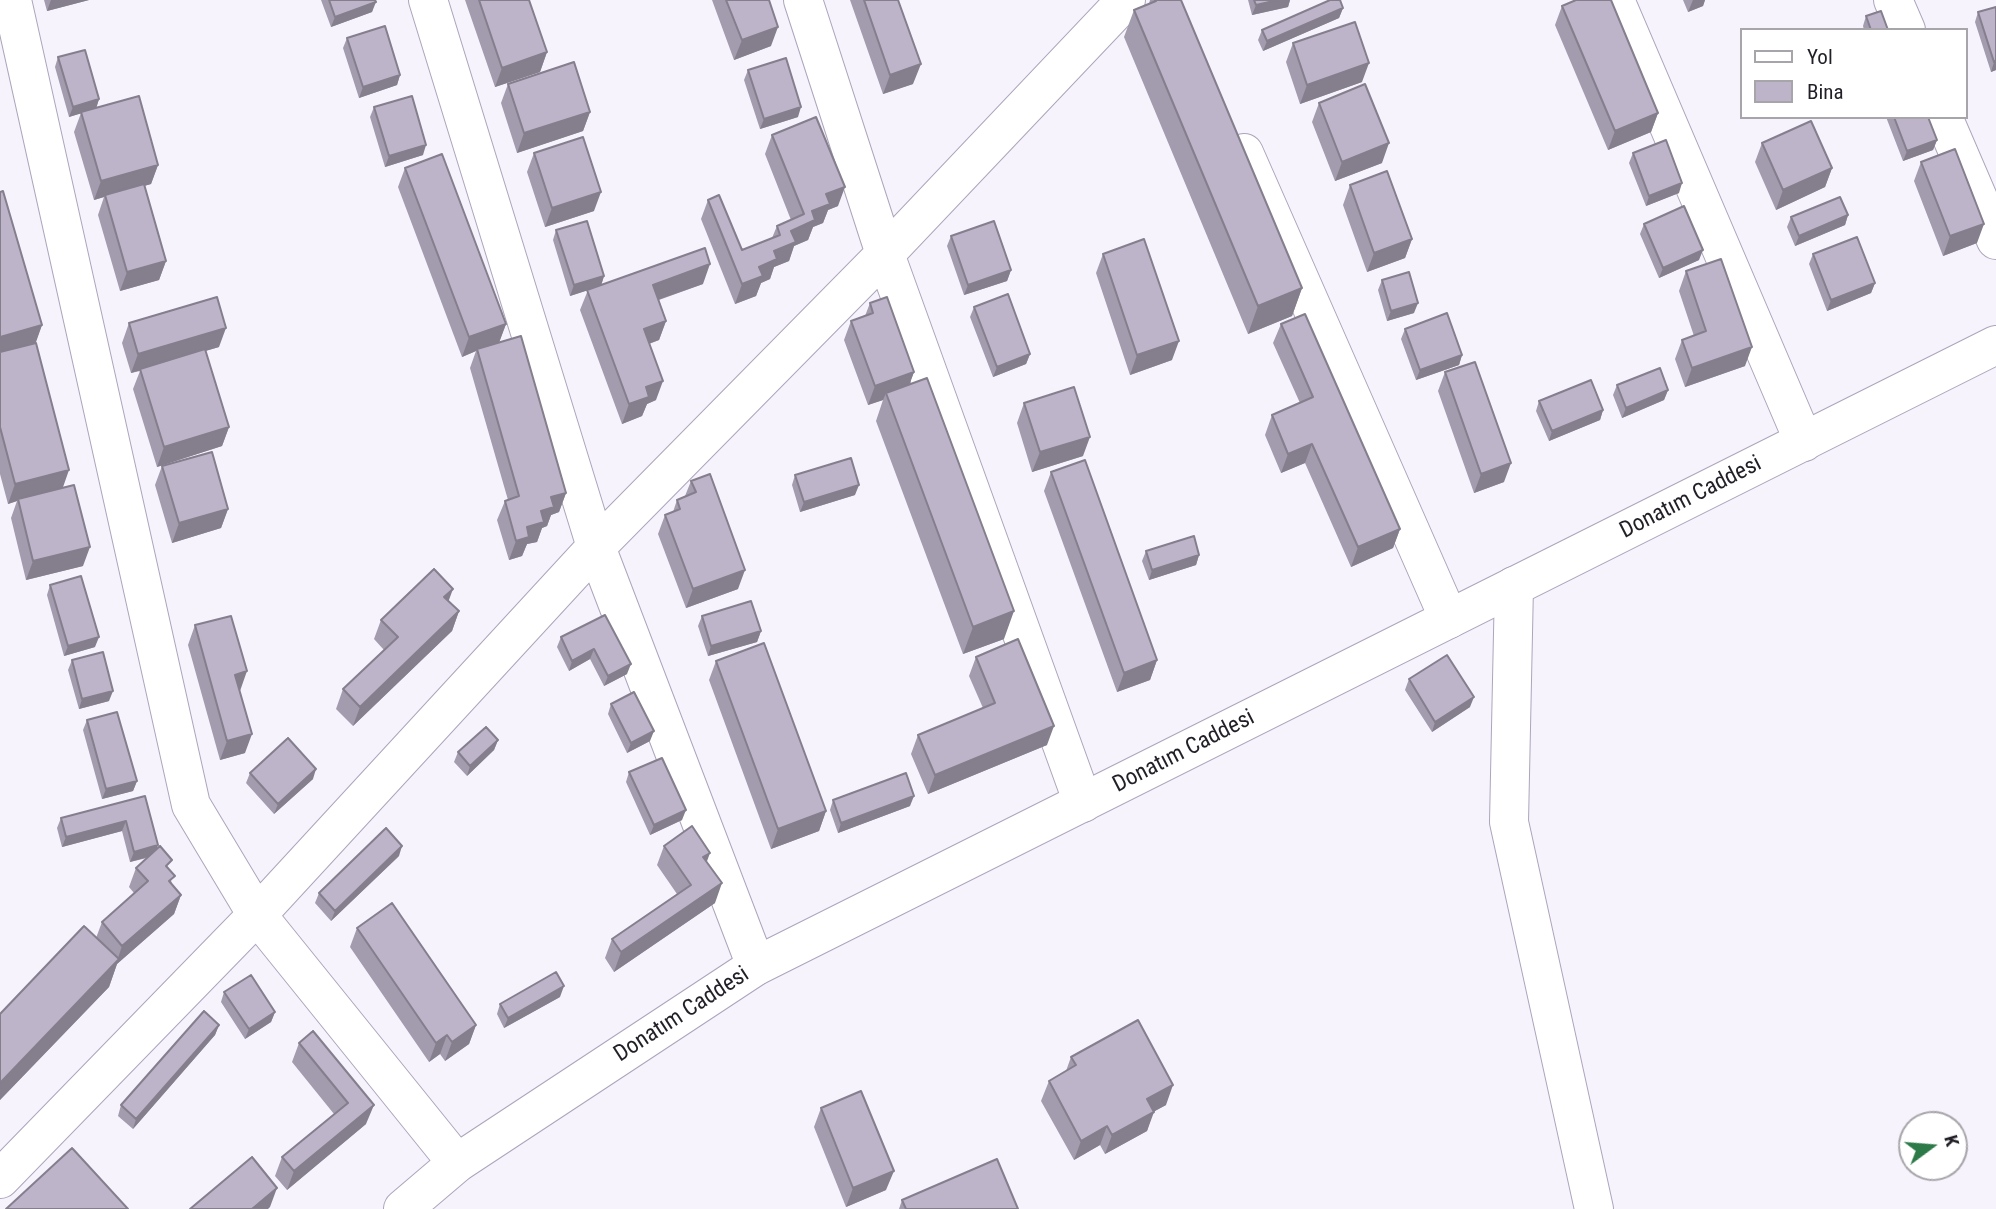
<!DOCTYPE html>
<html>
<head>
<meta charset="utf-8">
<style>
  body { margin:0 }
  #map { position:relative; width:1996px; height:1209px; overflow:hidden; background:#f6f3fc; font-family:"Roboto Condensed",sans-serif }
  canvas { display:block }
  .legend { position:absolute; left:1740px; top:28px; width:228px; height:91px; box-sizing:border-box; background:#fff; border:2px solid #a7a5a9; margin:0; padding:9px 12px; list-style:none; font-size:21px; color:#221f27 }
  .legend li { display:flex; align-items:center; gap:14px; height:35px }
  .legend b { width:35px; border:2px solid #a7a5a9 }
  .north { position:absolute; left:1898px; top:1111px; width:70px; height:70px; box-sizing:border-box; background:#fff; border:2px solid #a7a5a9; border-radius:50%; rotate:74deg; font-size:19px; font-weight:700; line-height:28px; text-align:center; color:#221f27 }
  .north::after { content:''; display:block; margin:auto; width:24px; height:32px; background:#2d7a49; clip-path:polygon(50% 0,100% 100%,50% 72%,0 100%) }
</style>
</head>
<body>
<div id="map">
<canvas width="1996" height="1209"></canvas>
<ul class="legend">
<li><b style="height:9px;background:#fff"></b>Yol</li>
<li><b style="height:19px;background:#bdb4ca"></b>Bina</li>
</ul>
<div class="north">K</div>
</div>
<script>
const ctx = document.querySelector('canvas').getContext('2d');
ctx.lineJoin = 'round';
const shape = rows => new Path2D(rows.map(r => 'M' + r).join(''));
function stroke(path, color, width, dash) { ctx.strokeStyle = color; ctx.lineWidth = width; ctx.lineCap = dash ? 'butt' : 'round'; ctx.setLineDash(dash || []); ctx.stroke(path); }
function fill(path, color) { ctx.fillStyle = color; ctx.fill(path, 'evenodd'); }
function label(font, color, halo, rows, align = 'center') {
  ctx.font = font + ' "Roboto Condensed",sans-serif'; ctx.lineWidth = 5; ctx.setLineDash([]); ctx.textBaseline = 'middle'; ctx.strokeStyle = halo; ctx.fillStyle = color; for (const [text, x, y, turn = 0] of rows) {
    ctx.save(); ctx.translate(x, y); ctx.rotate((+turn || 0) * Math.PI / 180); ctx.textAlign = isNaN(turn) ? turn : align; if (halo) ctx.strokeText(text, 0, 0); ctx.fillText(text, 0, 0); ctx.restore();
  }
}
const minor = shape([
  [12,0,191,805,257,915,457,1163],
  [428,0,596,547,756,966],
  [803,0,885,254,1083,803],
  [1615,0,1804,442],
  [1893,0,1906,30],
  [1943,117,1996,240],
  [1244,153,1449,619],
  [1514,586,1509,822,1594,1209],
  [0,1179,257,915,596,547,885,254,1126,0]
]);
const tertiary = shape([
  [403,1209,457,1163,756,966,1996,345]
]);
stroke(minor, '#ada5bb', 40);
stroke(tertiary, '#ada5bb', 40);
stroke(minor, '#fff', 38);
stroke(tertiary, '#fff', 38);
fill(shape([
  [44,0,89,0,47,11],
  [321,0,375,0,372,12,331,27],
  [465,0,529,0,547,52,540,72,495,87],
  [712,0,769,0,771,46,734,60],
  [850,0,898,0,913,84,883,94],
  [1150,0,1181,0,1302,288,1292,316,1248,334,1124,37,1134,10,1149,4],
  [1248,0,1290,0,1288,7,1252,15],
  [1683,0,1705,0,1703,6,1688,12],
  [1562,6,1658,113,1651,132,1608,150,1555,25],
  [1996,7,1996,70,1991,72,1975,22,1978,12],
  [1343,8,1339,18,1263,51,1258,40,1262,30],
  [1866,16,1888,30,1864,30,1863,26],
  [347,38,400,75,397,85,359,98,343,48],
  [1293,43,1362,82,1300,104,1286,62],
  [58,57,99,99,96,108,158,165,151,184,144,186,166,261,159,280,120,291,98,215,104,197,94,200,74,132,81,113,69,117,55,67],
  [748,70,798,117,760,129,744,80],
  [508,84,590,112,583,131,517,153,501,103],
  [1319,103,1382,163,1335,181,1312,122],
  [374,107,423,155,385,167,370,117],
  [1886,117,1928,117,1937,140,1933,150,1903,161],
  [772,135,838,206,828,210,823,223,813,227,808,240,794,246,789,261,774,267,770,279,761,283,756,296,735,304,701,219,708,200,742,250,772,238,777,226,791,220,765,154],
  [1762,143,1832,168,1825,187,1776,210,1755,162],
  [534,153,594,211,545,227,527,172],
  [1633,153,1679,193,1646,206,1629,163],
  [1921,162,1977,243,1943,256,1914,181],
  [405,168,506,324,499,342,566,493,559,512,551,515,547,526,542,528,537,542,527,544,522,556,509,560,497,520,505,501,508,500,470,368,476,351,462,357,398,187],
  [1350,185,1412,239,1405,258,1367,272,1343,205],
  [0,192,42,325,35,343,63,487,83,566,26,580,11,518,17,501,8,504,0,474],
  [1848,215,1845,225,1795,246,1787,227,1791,217],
  [1644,224,1699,260,1659,278,1640,234],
  [556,230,604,276,601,285,703,284,659,300,666,321,659,340,649,344,656,400,647,404,642,416,622,424,580,310,588,290,570,296,553,240],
  [951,236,1011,270,1007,281,964,295,947,246],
  [1103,254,1172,360,1130,375,1096,273],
  [1813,254,1875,283,1871,293,1827,311,1809,264],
  [1686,271,1745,366,1685,387,1675,359,1682,340,1694,336,1679,291],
  [1382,280,1414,313,1387,321,1378,290],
  [870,303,914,372,909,385,1004,639,963,654,876,421,883,400,868,405,844,340,851,321,865,316],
  [974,307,1030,354,1026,364,993,377,970,317],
  [129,323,219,347,205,351,229,427,222,446,157,467,133,389,140,371,131,373,122,343],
  [1281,324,1400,529,1393,548,1351,567,1305,463,1281,473,1265,435,1272,415,1300,403,1273,343],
  [1405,329,1462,355,1459,365,1416,380,1401,339],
  [1445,372,1504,482,1474,493,1438,391],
  [1617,385,1668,390,1664,400,1622,418,1613,395],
  [1539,401,1603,410,1600,420,1549,441,1536,411],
  [1024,403,1083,456,1032,472,1017,423],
  [162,466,228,509,221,528,172,543,155,485],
  [1051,472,1157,660,1150,680,1117,692,1044,491],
  [795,475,855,495,800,512,792,485],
  [691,481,738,589,686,608,658,534,665,515,673,512,677,500,685,496],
  [1146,551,1199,555,1196,565,1149,580,1142,561],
  [50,585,95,647,64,656,47,595],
  [448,601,459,611,452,631,353,726,336,709,343,689,384,650,374,639,381,620],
  [605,615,627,674,604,686,590,659,569,671,557,647,561,637],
  [702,616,761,631,757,642,708,656,698,626],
  [195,625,239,691,245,753,220,760,188,645],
  [976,657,1047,745,928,794,911,754,918,735,983,708,969,676],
  [72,660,109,701,79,709,68,670],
  [716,661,826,811,819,831,771,849,709,680],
  [1409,679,1470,707,1432,732,1405,690],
  [611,704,650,741,627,753,608,714],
  [87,720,137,781,133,791,102,799,83,730],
  [498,740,494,750,467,776,454,762,458,752],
  [629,772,682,820,650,835,626,782],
  [250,773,313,779,274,814,246,783],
  [145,796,157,849,169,869,172,885,181,895,174,914,117,964,109,987,0,1100,0,1014,96,938,102,922,134,893,129,887,136,868,147,858,130,862,122,831,62,847,57,828,61,818],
  [833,800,910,806,838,833,830,810],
  [664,846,707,862,715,903,614,972,605,958,612,939,677,894,657,865],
  [399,856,331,921,315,903,319,893],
  [357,928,476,1025,469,1044,445,1061,440,1054,429,1062,350,947],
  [224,992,275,1012,271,1022,245,1039,221,1002],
  [560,997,504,1028,497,1014,500,1004],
  [219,1025,215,1035,133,1129,118,1116,121,1105],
  [299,1043,366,1124,287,1190,275,1176,282,1157,334,1114,292,1062],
  [1071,1057,1166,1105,1153,1112,1147,1131,1105,1154,1100,1145,1074,1160,1041,1101,1049,1081,1066,1071],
  [821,1108,886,1190,846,1207,814,1127],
  [902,1200,1018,1209,899,1209]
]), '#a39bae');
fill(shape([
  [51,0,89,0,47,11],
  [1278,0,1290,0,1288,7,1252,15,1256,5],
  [1693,0,1705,0,1703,6,1688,12],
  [376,2,372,12,331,27,335,17],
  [1343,8,1339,18,1263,51,1267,41],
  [778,27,771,46,734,60,742,40],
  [547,52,540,72,495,87,502,68],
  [1996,61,1996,70,1991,72,1994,62],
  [1369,63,1362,82,1300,104,1307,85],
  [921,64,913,84,883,94,890,75],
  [400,75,397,85,359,98,363,87],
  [99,99,96,109,69,117,73,107],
  [801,107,798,117,760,129,764,119],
  [590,112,583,131,517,153,524,133],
  [1658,113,1651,132,1608,150,1615,131],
  [1937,140,1933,150,1903,161,1907,151],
  [1389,143,1382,163,1335,181,1342,162],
  [426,145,423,155,385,167,389,156],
  [158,165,151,184,105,197,105,195,104,197,94,200,101,181],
  [1832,168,1825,187,1776,210,1783,190],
  [1682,183,1679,193,1646,206,1649,196],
  [845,187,838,206,828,210,823,223,813,227,808,240,794,246,789,261,774,267,770,279,761,283,756,296,735,304,742,284,791,231,812,211,826,194],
  [601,192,594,211,545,227,552,208],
  [1848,215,1845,225,1795,246,1799,236],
  [1984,224,1977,243,1943,256,1950,236],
  [1412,239,1405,258,1367,272,1374,253],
  [1703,250,1699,260,1659,278,1663,268],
  [166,261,159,280,120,291,127,272],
  [710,264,703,284,646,304,653,285],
  [1011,270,1007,281,964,295,968,285],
  [604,276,601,286,570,296,574,285],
  [1875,283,1871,293,1827,311,1831,300],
  [1302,288,1292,316,1248,334,1258,306],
  [1418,303,1414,313,1387,321,1391,311],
  [666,321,659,340,637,348,644,329],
  [506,324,499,343,477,349,476,351,462,357,469,337],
  [42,325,35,345,0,355,0,337],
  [226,328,219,347,131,373,138,354],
  [1179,341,1172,360,1130,375,1137,355],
  [1752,347,1745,366,1685,387,1692,368],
  [1030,354,1026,364,993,377,997,367],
  [1462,355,1459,365,1416,380,1420,370],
  [914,372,907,391,886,393,883,400,868,405,875,386],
  [663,381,656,400,647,404,642,416,622,424,629,404,646,387],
  [1668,390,1664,400,1622,418,1626,408],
  [1603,410,1600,420,1549,441,1552,431],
  [229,427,222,446,157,467,164,447],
  [1090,437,1083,456,1032,472,1040,452],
  [1312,444,1305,463,1281,473,1288,454],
  [1511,463,1504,482,1474,493,1481,474],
  [69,470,62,490,18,499,17,501,8,504,15,484],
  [859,485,855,495,800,512,804,502],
  [566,493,559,512,551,515,547,526,542,528,537,542,527,544,522,556,509,560,516,541,551,497],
  [228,509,221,528,172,543,179,523],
  [1400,529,1393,548,1351,567,1358,547],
  [90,547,83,566,26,580,33,561],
  [1199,555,1196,565,1149,580,1152,570],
  [745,570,738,589,686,608,693,589],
  [453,589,446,608,444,597],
  [459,611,452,631,353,726,360,707],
  [1014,611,1004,639,963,654,973,627],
  [761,631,757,642,708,656,711,646],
  [99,637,95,647,64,656,68,646],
  [594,649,590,659,569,671,572,661],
  [1157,660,1150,680,1117,692,1124,673],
  [631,664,627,674,604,686,608,676],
  [247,671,240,691,235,675],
  [113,691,109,701,79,709,82,699],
  [1474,697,1470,707,1432,732,1435,722],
  [1054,726,1047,745,928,794,935,775],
  [654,731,650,741,627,753,631,743],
  [252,734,245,753,220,760,227,741],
  [498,740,494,750,467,776,470,766],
  [316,769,313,779,274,814,278,804],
  [137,781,133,791,102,799,106,789],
  [914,796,910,806,838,833,841,823],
  [686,810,682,820,650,835,654,825],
  [826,811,819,831,771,849,778,829],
  [126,821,122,831,62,847,66,837],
  [158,845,155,855,130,862,134,852],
  [402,846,399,856,331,921,335,911],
  [710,853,703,872,703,857],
  [722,883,715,903,614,972,621,952],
  [181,895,174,914,117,964,109,987,0,1100,0,1083,117,961,122,946],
  [564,986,560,997,504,1028,508,1018],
  [275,1012,271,1022,245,1039,249,1029],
  [219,1025,215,1035,133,1129,136,1119],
  [476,1025,469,1044,445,1061,452,1042],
  [447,1035,440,1054,429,1062,436,1043],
  [1173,1085,1166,1105,1140,1119,1147,1099],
  [374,1105,366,1124,287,1190,294,1171],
  [1154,1112,1147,1131,1105,1154,1112,1135],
  [1107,1126,1100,1145,1074,1160,1081,1141],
  [894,1171,886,1190,846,1207,853,1188],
  [277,1188,270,1207,268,1209,252,1209]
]), '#847e8d');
const building = shape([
  [329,0,375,0,376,2,335,17,329,0],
  [479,0,529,0,547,52,502,68,479,0],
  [726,0,769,0,778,27,742,40,726,0],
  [864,0,898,0,921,64,890,75,864,0],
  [1155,0,1181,0,1302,288,1258,306,1134,10,1156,1,1155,0],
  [1254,0,1278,0,1256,5,1254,0],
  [1330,0,1340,0,1343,8,1267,41,1262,30,1330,0],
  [1576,0,1611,0,1658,113,1615,131,1562,6,1576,0],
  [1996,7,1996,61,1994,62,1978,12,1996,7],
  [1881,11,1888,30,1871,30,1866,16,1881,11],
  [1355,22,1369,63,1307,85,1293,43,1355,22],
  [385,26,400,75,363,87,347,38,385,26],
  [85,50,99,99,73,107,58,57,85,50],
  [786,58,801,107,764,119,748,70,786,58],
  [574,62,590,112,524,133,508,84,574,62],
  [1365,84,1389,143,1342,162,1319,103,1365,84],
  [139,96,158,165,101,181,81,112,139,96],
  [412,96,426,145,389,156,374,107,412,96],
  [816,117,845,187,826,194,830,204,812,211,815,220,791,231,796,242,774,251,777,259,759,267,763,276,742,284,708,200,719,195,742,250,780,235,777,226,804,214,772,135,816,117],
  [1894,117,1928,117,1937,140,1907,151,1894,117],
  [1811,121,1832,168,1783,190,1762,143,1811,121],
  [583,137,601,192,552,208,534,153,583,137],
  [1666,140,1682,183,1649,196,1633,153,1666,140],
  [1955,149,1984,224,1950,236,1921,162,1955,149],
  [442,154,506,324,469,337,405,168,442,154],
  [1387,171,1412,239,1374,253,1350,185,1387,171],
  [144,184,166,261,127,272,105,195,144,184],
  [3,191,42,325,0,337,0,192,3,191],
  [1840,197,1848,215,1799,236,1791,217,1840,197],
  [1684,206,1703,250,1663,268,1644,224,1684,206],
  [587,221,604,276,574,285,556,230,587,221],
  [994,221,1011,270,968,285,951,236,994,221],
  [1857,237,1875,283,1831,300,1813,254,1857,237],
  [1144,239,1179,341,1137,355,1103,254,1144,239],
  [705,248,710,264,653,285,666,321,644,329,663,381,646,387,649,397,629,404,587,290,705,248],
  [1721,259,1752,347,1692,368,1682,340,1706,331,1686,271,1721,259],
  [1409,272,1418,303,1391,311,1382,280,1409,272],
  [1008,294,1030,354,997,367,974,307,1008,294],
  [217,297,226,328,138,354,129,323,217,297],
  [887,297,914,372,875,386,851,321,873,313,870,303,887,297],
  [1447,313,1462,355,1420,370,1405,329,1447,313],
  [1305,314,1400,529,1358,547,1312,444,1288,454,1272,415,1313,397,1281,324,1305,314],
  [521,336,566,493,551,497,554,507,541,511,544,522,527,527,529,537,516,541,505,501,519,496,477,349,521,336],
  [36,343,69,470,15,484,0,427,0,352,36,343],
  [205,349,229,427,164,447,140,369,205,349],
  [1475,362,1511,463,1481,474,1445,372,1475,362],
  [1660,368,1668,390,1626,408,1617,385,1660,368],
  [927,378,1014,611,973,627,886,393,927,378],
  [1591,380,1603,410,1552,431,1539,401,1591,380],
  [1074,387,1090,437,1040,452,1024,403,1074,387],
  [212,452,228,509,179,523,162,466,212,452],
  [851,458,859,485,804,502,795,475,851,458],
  [1085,460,1157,660,1124,673,1051,472,1085,460],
  [710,474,745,570,693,589,665,515,680,509,677,500,696,492,691,481,710,474],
  [74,485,90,547,33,561,18,499,74,485],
  [1194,536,1199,555,1152,570,1146,551,1194,536],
  [434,569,453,589,444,597,459,611,360,707,343,689,398,637,381,620,434,569],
  [81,576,99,637,68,646,50,585,81,576],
  [751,601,761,631,711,646,702,616,751,601],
  [605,615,631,664,608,676,594,649,572,661,561,637,605,615],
  [231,616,247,671,235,675,252,734,227,741,195,625,231,616],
  [1018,639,1054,726,935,775,918,735,995,703,976,657,1018,639],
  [764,643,826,811,778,829,716,661,764,643],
  [103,652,113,691,82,699,72,660,103,652],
  [1447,655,1474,697,1435,722,1409,679,1447,655],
  [634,692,654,731,631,743,611,704,634,692],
  [117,712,137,781,106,789,87,720,117,712],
  [486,727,498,740,470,766,458,752,486,727],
  [288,738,316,769,278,804,250,773,288,738],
  [662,758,686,810,654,825,629,772,662,758],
  [906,773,914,796,841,823,833,800,906,773],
  [145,796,158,845,134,852,126,821,66,837,61,818,145,796],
  [692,826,710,853,703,857,722,883,621,952,612,939,691,885,664,846,692,826],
  [386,828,402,846,335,911,319,893,386,828],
  [160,846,172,860,166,866,175,876,169,881,181,895,122,946,102,922,148,881,136,868,160,846],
  [392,903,476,1025,452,1042,447,1035,436,1043,357,928,392,903],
  [84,926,119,959,0,1083,0,1014,84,926],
  [556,972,564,986,508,1018,500,1004,556,972],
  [251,975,275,1012,249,1029,224,992,251,975],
  [204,1011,219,1025,136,1119,121,1105,204,1011],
  [1138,1020,1173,1085,1147,1099,1154,1112,1112,1135,1107,1126,1081,1141,1049,1081,1076,1065,1071,1057,1138,1020],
  [313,1031,374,1105,294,1171,282,1157,348,1103,299,1043,313,1031],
  [861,1091,894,1171,853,1188,821,1108,861,1091],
  [72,1148,128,1209,6,1209,72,1148],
  [252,1157,277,1188,252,1209,190,1209,252,1157],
  [997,1159,1018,1209,906,1209,902,1200,997,1159]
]);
fill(building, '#bdb4ca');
stroke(building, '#847e8d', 2);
label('23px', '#221f27', '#fff', [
  ["Donatım Caddesi",1691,498,-27],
  ["Donatım Caddesi",1184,752,-27],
  ["Donatım Caddesi",682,1015,-33]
]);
</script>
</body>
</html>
